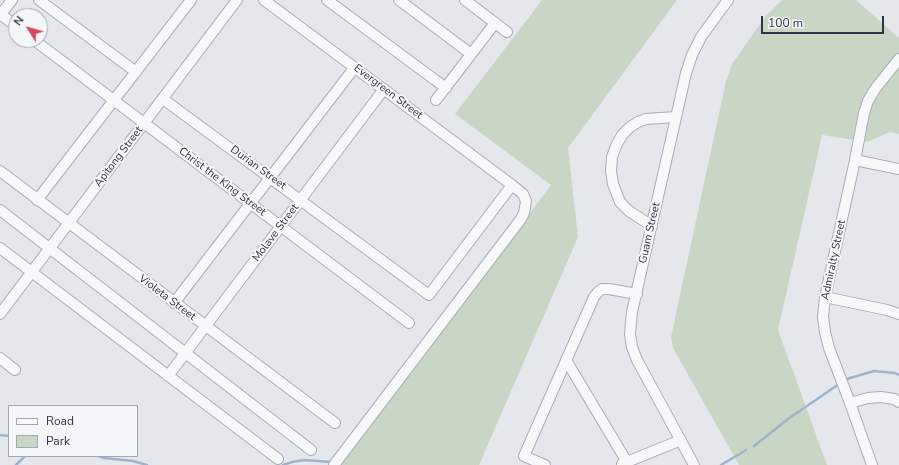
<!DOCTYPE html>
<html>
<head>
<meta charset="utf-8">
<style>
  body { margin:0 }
  #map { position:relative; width:899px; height:465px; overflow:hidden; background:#e4e7ec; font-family:"Nunito Sans",sans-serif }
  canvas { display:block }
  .legend { position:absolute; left:8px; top:405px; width:130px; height:52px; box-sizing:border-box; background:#f4f6f9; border:1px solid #a4a8b1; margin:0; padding:5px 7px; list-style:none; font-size:12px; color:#2b3445 }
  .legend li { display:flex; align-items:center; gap:8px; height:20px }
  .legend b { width:20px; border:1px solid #a4a8b1 }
  .north { position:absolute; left:8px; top:8px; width:40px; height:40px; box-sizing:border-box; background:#f4f6f9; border:1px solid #a4a8b1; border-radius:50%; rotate:307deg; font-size:11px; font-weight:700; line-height:16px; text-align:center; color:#2b3445 }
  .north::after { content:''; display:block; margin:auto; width:14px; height:18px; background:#d1495b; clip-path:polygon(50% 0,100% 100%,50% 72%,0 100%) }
  .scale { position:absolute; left:761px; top:16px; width:123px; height:18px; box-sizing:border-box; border:2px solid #2b3445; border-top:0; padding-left:5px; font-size:12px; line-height:14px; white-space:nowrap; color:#2b3445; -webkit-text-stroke:3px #f4f6f9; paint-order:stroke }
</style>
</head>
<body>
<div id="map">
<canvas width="899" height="465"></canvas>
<ul class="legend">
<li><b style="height:5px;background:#f7f8fa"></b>Road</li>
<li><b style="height:11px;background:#c9d6c5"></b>Park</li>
</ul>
<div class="north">N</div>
<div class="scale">100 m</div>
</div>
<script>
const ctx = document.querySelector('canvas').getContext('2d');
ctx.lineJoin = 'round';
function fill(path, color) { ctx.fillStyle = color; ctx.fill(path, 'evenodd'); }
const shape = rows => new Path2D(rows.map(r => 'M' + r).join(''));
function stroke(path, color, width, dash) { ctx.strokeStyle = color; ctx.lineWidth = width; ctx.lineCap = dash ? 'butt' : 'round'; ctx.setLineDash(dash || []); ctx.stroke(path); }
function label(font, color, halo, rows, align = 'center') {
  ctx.font = font + ' "Nunito Sans",sans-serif'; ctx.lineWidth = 4; ctx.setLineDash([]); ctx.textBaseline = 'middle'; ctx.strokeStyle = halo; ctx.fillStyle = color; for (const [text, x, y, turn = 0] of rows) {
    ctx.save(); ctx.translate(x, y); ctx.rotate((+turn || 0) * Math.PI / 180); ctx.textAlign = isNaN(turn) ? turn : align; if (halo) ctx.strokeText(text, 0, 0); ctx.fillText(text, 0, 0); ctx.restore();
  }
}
fill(shape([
  [542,0,677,0,568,148,578,237,479,465,340,465,551,185,455,114],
  [782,0,856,0,899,38,899,134,890,132,867,142,822,135,778,330,827,465,739,465,673,348,671,337,726,81,732,64,765,17]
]), '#c9d6c5');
stroke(shape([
  [845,380,850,378,874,371,895,373,899,375],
  [0,435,9,436],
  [754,446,788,419,839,384],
  [98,456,104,458,133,461,147,465],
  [16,465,25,456],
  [283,465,292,462,304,460,331,462],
  [721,465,746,450]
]), '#9fb4cc', 2.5);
const minor = shape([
  [39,0,136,72],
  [264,0,512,185,523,194,526,201,524,213,521,219,334,465],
  [327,0,446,88],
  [399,0,471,54],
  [465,0,507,32],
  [0,14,16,26],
  [1,14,12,0],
  [34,40,409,323],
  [163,99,429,295,512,185],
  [436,100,495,23],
  [855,160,899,169],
  [0,171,335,423],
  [37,200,191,0],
  [0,210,311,450],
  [652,226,629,211,620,202,613,184,611,171,612,157,616,146,622,135,630,127,638,122,646,119,676,117],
  [0,248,278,459],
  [825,297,887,310,899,314],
  [174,303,355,67],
  [0,314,237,0],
  [0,358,15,370],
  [566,360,627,462],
  [168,376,384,89],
  [850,403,868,398,881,397,894,399,899,402],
  [622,464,681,440],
  [545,465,524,456,594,297,598,292,602,289,609,289,637,294],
  [694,465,637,360,632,347,630,334,632,312,686,73,692,55,701,37,728,0],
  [872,465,850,403,829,348,825,332,823,317,825,297,855,160,864,113,868,101,875,89,899,59]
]);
stroke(minor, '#a9aeb7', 12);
stroke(minor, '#f7f8fa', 10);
label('11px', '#2b3445', '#f4f6f9', [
  ["Evergreen Street",388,92,37],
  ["Apitong Street",119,157,-53],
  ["Durian Street",258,168,36],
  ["Christ the King Street",222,182,37],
  ["Molave Street",276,233,-53],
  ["Guam Street",650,233,-77],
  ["Admiralty Street",834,260,-78],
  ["Violeta Street",167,298,37]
]);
</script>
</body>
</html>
